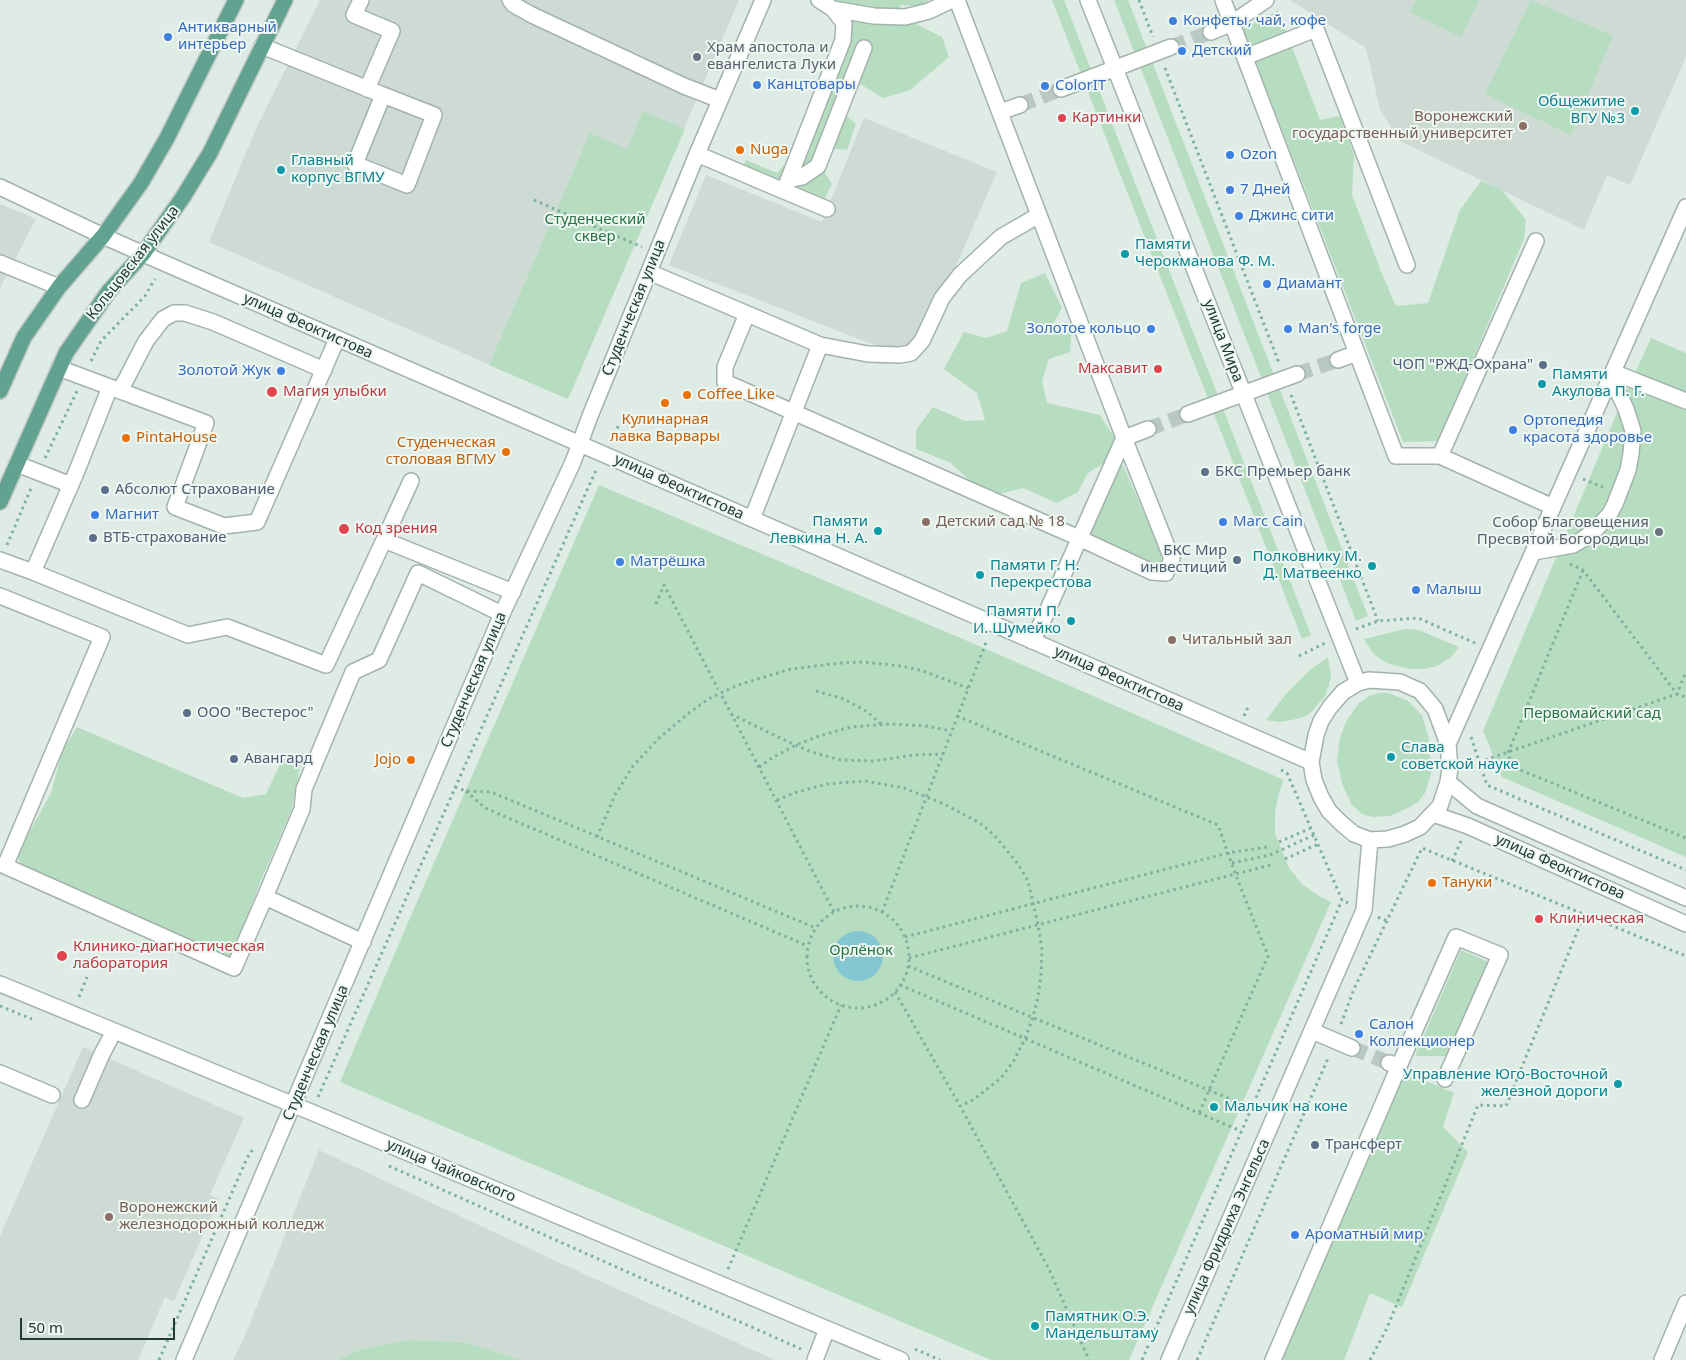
<!DOCTYPE html>
<html>
<head>
<meta charset="utf-8">
<style>
  body { margin:0 }
  #map { position:relative; width:1686px; height:1360px; overflow:hidden; background:#dfebe5; font-family:"Noto Sans",sans-serif }
  canvas { display:block }
  .scale { position:absolute; left:20px; top:1318px; width:155px; height:22px; box-sizing:border-box; border:2px solid #203b33; border-top:0; padding-left:6px; font-size:15px; line-height:18px; white-space:nowrap; color:#203b33; -webkit-text-stroke:4px #eff7f3; paint-order:stroke }
</style>
</head>
<body>
<div id="map">
<canvas width="1686" height="1360"></canvas>
<div class="scale">50 m</div>
</div>
<script>
const ctx = document.querySelector('canvas').getContext('2d');
ctx.lineJoin = 'round';
function fill(path, color) { ctx.fillStyle = color; ctx.fill(path, 'evenodd'); }
const shape = rows => new Path2D(rows.map(r => 'M' + r).join(''));
function stroke(path, color, width, dash) { ctx.strokeStyle = color; ctx.lineWidth = width; ctx.lineCap = dash ? 'butt' : 'round'; ctx.setLineDash(dash || []); ctx.stroke(path); }
function label(font, color, halo, rows, align = 'center') {
  ctx.font = font + ' "Noto Sans",sans-serif'; ctx.lineWidth = 4; ctx.setLineDash([]); ctx.textBaseline = 'middle'; ctx.strokeStyle = halo; ctx.fillStyle = color; for (const [text, x, y, turn = 0] of rows) {
    ctx.save(); ctx.translate(x, y); ctx.rotate((+turn || 0) * Math.PI / 180); ctx.textAlign = isNaN(turn) ? turn : align; if (halo) ctx.strokeText(text, 0, 0); ctx.fillText(text, 0, 0); ctx.restore();
  }
}
fill(shape([
  [320,0,739,0,568,399,209,242,255,131],
  [1290,0,1686,0,1686,57,1630,185,1607,175,1584,230,1400,141,1380,110,1366,48],
  [864,118,997,172,942,298,922,341,900,355,669,265,706,175,822,222],
  [0,204,36,219,0,288],
  [83,1047,244,1118,210,1195,219,1199,174,1301,165,1297,138,1360,0,1360,0,1236],
  [319,1150,560,1263,775,1360,522,1360,464,1342,410,1340,361,1349,338,1360,233,1360,246,1333]
]), '#cddbd4');
fill(shape([
  [824,0,928,0,926,7,901,5,895,18,916,24,942,37,949,57,910,90,883,98,860,84,843,113,856,124,847,150,829,148,820,165,832,184,820,207,808,203,787,201,736,180,746,160,777,173,795,152,844,33],
  [1052,0,1064,0,1311,635,1302,639],
  [1114,0,1128,0,1368,616,1356,621],
  [1416,0,1479,0,1461,37,1410,12],
  [1531,0,1613,36,1571,135,1485,94],
  [1278,10,1320,120,1340,116,1354,155,1352,195,1382,274,1396,306,1428,303,1460,210,1481,181,1502,190,1526,220,1524,239,1438,441,1403,442,1243,29],
  [643,111,685,129,568,399,489,365,590,133,627,149],
  [1045,273,1062,308,1053,324,1072,328,1070,352,1049,359,1042,381,1047,403,1100,415,1116,440,1107,461,1088,473,1078,492,1057,503,1023,488,999,494,976,487,951,463,916,449,916,430,933,407,965,421,985,420,977,393,944,369,964,332,986,338,1007,331,1021,283],
  [1651,338,1686,353,1686,857,1502,777,1483,731,1619,408],
  [1123,465,1163,557,1162,566,1151,567,1087,537,1111,474],
  [599,485,984,648,1284,780,1279,792,1275,812,1275,833,1289,868,1302,884,1319,896,1331,902,1129,1360,991,1360,340,1082,403,934],
  [1405,629,1419,630,1459,647,1451,657,1437,666,1425,669,1409,669,1390,664,1380,659,1372,652,1364,639],
  [1328,657,1331,675,1329,685,1325,696,1313,710,1306,716,1292,720,1279,722,1266,720,1286,694,1311,669],
  [1378,693,1389,693,1408,701,1422,715,1429,739,1431,774,1425,793,1418,802,1410,807,1390,816,1372,817,1362,814,1352,805,1342,784,1337,760,1340,737,1347,720,1359,703,1369,696],
  [77,727,243,798,266,794,284,756,301,763,291,811,261,880,231,959,25,868,16,856,51,793,62,752],
  [1461,950,1489,962,1449,1056,1415,1056],
  [1405,1072,1454,1093,1443,1127,1468,1152,1402,1307,1370,1293,1344,1360,1282,1360],
  [410,1340,464,1342,522,1360,338,1360,361,1349]
]), '#b7ddc0');
fill(shape([
  '833 956a25 25 0 1 1 50 0a25 25 0 1 1-50 0Z'
]), '#84c7d2');
stroke(shape([
  [1171,47,1211,32],
  [1020,105,1061,89],
  [1297,374,1338,360],
  [1148,429,1188,414],
  [1352,1048,1389,1063]
]), '#b9c8c1', 15, [15, 8]);
const minor = shape([
  [361,0,354,15,392,31,367,89],
  [510,0,514,5,532,15,684,86,720,100],
  [1088,0,1358,683],
  [1223,0,1396,456,1440,456],
  [833,9,874,16,905,17,929,11,952,0],
  [1211,32,1232,23,1266,0],
  [262,46,383,95],
  [1245,57,1316,29,1407,265],
  [1061,89,1171,47],
  [383,95,434,115,407,185,355,164,383,95],
  [1000,112,1020,105],
  [697,154,784,191,843,40,844,23,833,9,819,0],
  [788,180,802,177,818,166,864,48],
  [0,187,103,236,164,263,1311,762],
  [784,191,827,209],
  [1536,241,1440,456,1553,507],
  [0,263,59,287],
  [649,272,820,345,752,519],
  [747,314,725,367,725,382,1079,538,1152,572,1166,573,1172,559,1124,438,957,0],
  [820,345,868,354,900,355,911,353,922,341,942,298,960,275,1001,237,1039,215],
  [1338,360,1357,353],
  [59,368,206,423,175,507,224,526,257,522,337,339],
  [1613,372,1686,401],
  [120,391,146,341,163,319,174,313,185,313,213,322,324,370],
  [1188,414,1297,374],
  [17,464,71,485],
  [384,540,411,481],
  [1534,552,1573,545,1583,539,1594,531,1609,515,1615,504,1628,470,1631,454,1633,431,1626,409,1611,377],
  [0,560,33,572,188,635,227,627,326,665,384,540,513,592],
  [33,572,76,473,110,387],
  [0,596,102,637,5,866,234,968,265,897,363,942],
  [1032,641,1045,616,1124,438,1148,429],
  [1369,680,1400,682,1420,691,1435,709,1448,744,1450,768,1448,782,1440,806,1420,827,1405,834,1388,839,1370,840,1354,834,1341,823,1329,811,1321,797,1314,780,1311,762,1316,735,1321,721,1330,707,1343,692,1358,683,1369,680],
  [1448,744,1686,207],
  [1448,782,1477,806,1686,898],
  [1433,814,1468,826,1686,924],
  [265,897,302,809,304,789,353,672,379,660,418,573,502,614],
  [0,984,311,1112,901,1360],
  [1312,1031,1352,1048],
  [1389,1063,1399,1066,1456,937,1500,955,1445,1079],
  [0,1073,52,1095],
  [82,1100,101,1056,114,1031],
  [184,1360,502,614,573,462,590,416,697,154,763,0],
  [815,1360,827,1329],
  [1169,1360,1364,910,1370,840],
  [1273,1360,1399,1066],
  [1662,1360,1686,1303]
]);
const major = shape([
  [0,391,24,337,59,287,103,236,141,183,167,138,236,0],
  [0,502,66,353,109,291,143,254,183,197,210,153,285,0]
]);
stroke(minor, '#a2b3ac', 18);
stroke(major, '#c1c8c6', 18);
stroke(shape([
  [1139,0,1153,37],
  [1165,68,1279,363],
  [534,200,642,247],
  [91,361,101,341,145,296,155,279],
  [1291,395,1378,621],
  [611,440,619,425],
  [45,458,77,391],
  [1583,479,1603,487],
  [7,545,32,486],
  [1570,564,1583,570,1677,694,1686,697],
  [1583,570,1508,753,1513,767,1686,838],
  [656,604,664,585,718,689],
  [1356,629,1378,621,1418,618,1475,643],
  [1299,656,1325,643],
  [816,691,844,699,866,711,881,724],
  [722,696,834,912],
  [731,714,780,738,811,752,841,760,873,761,914,755,943,754],
  [957,716,1218,825,1235,873,1268,956,1199,1113],
  [1244,716,1248,707],
  [1471,737,1487,785,1686,870],
  [1479,762,1677,694,1686,671],
  [759,767,772,758,796,745,819,736,851,727,890,724,927,726,951,731],
  [1281,770,1287,773,1342,900,1348,903],
  [455,787,466,791,491,792,816,928],
  [466,791,485,808,808,946],
  [777,800,794,793,827,784,865,781,904,788,944,804,980,823,994,835,1018,864,1028,881,1038,924,1042,950,1041,975,1038,997,1033,1017,1025,1039,1013,1062,1001,1078,973,1100,960,1106],
  [597,837,615,795,633,766,658,739,690,712,710,698,738,685,791,669,840,663,863,662,901,666,923,671,968,688],
  [1279,842,1311,828],
  [1285,859,1318,844],
  [1452,861,1461,841],
  [1232,863,1270,855,1314,835],
  '807 957a51 51 0 1 1 102 0a51 51 0 1 1-102 0Z',
  [882,912,987,640],
  [1378,917,1387,921],
  [905,937,1228,853,1267,847],
  [909,958,1274,864],
  [908,966,1252,1108],
  [900,985,1241,1131],
  [895,992,960,1106,1049,1269,1089,1360],
  [79,997,87,977],
  [0,1006,32,1019],
  [1341,1024,1354,989,1422,848,1686,956],
  [318,1097,596,470],
  [389,1166,801,1349],
  [728,1269,841,1005],
  [915,1349,940,1360],
  [159,1360,247,1158,253,1149],
  [1142,1360,1342,900],
  [1197,1360,1329,1056],
  [1370,1360,1387,1328,1478,1105,1506,1106,1584,915]
]), '#7eaf9f', 3, [2.5, 4]);
stroke(minor, '#fff', 15);
stroke(major, '#62a290', 15);
for (const [x, y, r, color] of [
  [1173,21,5,"#3f7fe0"],
  [168,37,5,"#3f7fe0"],
  [1182,51,5,"#3f7fe0"],
  [697,57,5,"#6b7280"],
  [757,85,5,"#3f7fe0"],
  [1045,86,5,"#3f7fe0"],
  [1635,111,5,"#0f9aa8"],
  [1062,118,5,"#e0444e"],
  [1523,126,5,"#8d6e63"],
  [740,150,5,"#e8710a"],
  [1230,155,5,"#3f7fe0"],
  [281,170,5,"#0f9aa8"],
  [1230,190,5,"#3f7fe0"],
  [1239,216,5,"#3f7fe0"],
  [1125,254,5,"#0f9aa8"],
  [1267,284,5,"#3f7fe0"],
  [1151,329,5,"#3f7fe0"],
  [1288,329,5,"#3f7fe0"],
  [1543,365,5,"#5c6f8a"],
  [1158,369,5,"#e0444e"],
  [281,371,5,"#3f7fe0"],
  [1542,384,5,"#0f9aa8"],
  [272,392,6,"#e0444e"],
  [687,395,5,"#e8710a"],
  [665,403,5,"#e8710a"],
  [1513,430,5,"#3f7fe0"],
  [126,438,5,"#e8710a"],
  [506,452,5,"#e8710a"],
  [1205,472,5,"#5c6f8a"],
  [105,490,5,"#5c6f8a"],
  [95,515,5,"#3f7fe0"],
  [926,522,5,"#8d6e63"],
  [1223,522,5,"#3f7fe0"],
  [344,529,6,"#e0444e"],
  [878,531,5,"#0f9aa8"],
  [1659,532,5,"#6b7280"],
  [93,538,5,"#5c6f8a"],
  [1237,560,5,"#5c6f8a"],
  [620,562,5,"#3f7fe0"],
  [1372,566,5,"#0f9aa8"],
  [980,575,5,"#0f9aa8"],
  [1416,590,5,"#3f7fe0"],
  [1071,621,5,"#0f9aa8"],
  [1172,640,5,"#8d6e63"],
  [187,713,5,"#5c6f8a"],
  [1391,757,5,"#0f9aa8"],
  [234,759,5,"#5c6f8a"],
  [411,760,5,"#e8710a"],
  [1432,883,5,"#e8710a"],
  [1539,919,5,"#e0444e"],
  [62,956,6,"#e0444e"],
  [1359,1034,5,"#3f7fe0"],
  [1618,1084,5,"#0f9aa8"],
  [1214,1107,5,"#0f9aa8"],
  [1315,1145,5,"#5c6f8a"],
  [109,1217,5,"#8d6e63"],
  [1295,1235,5,"#3f7fe0"],
  [1035,1326,5,"#0f9aa8"]
]) { const dot = new Path2D(); dot.arc(x, y, r, 0, 2 * Math.PI); ctx.fillStyle = color; ctx.fill(dot); stroke(dot, '#eff7f3', 2); }
label('15px', '#366cbe', '#eff7f3', [
  ["Конфеты, чай, кофе",1183,21],
  ["Антикварный",178,28],
  ["интерьер",178,45],
  ["Детский",1192,51],
  ["Канцтовары",767,85],
  ["ColorIT",1055,86],
  ["Ozon",1240,155],
  ["7 Дней",1240,190],
  ["Джинс сити",1249,216],
  ["Диамант",1277,284],
  ["Золотое кольцо",1141,329,"right"],
  ["Man's forge",1298,329],
  ["Золотой Жук",271,371,"right"],
  ["Ортопедия",1523,421],
  ["красота здоровье",1523,438],
  ["Магнит",105,515],
  ["Marc Cain",1233,522],
  ["Матрёшка",630,562],
  ["Малыш",1426,590],
  ["Салон",1369,1025],
  ["Коллекционер",1369,1042],
  ["Ароматный мир",1305,1235]
], 'left');
label('15px', '#5b616d', '#eff7f3', [
  ["Храм апостола и",707,48],
  ["евангелиста Луки",707,65],
  ["Собор Благовещения",1649,523,"right"],
  ["Пресвятой Богородицы",1649,540,"right"]
], 'left');
label('15px', '#0d838f', '#eff7f3', [
  ["Общежитие",1625,102,"right"],
  ["ВГУ №3",1625,119,"right"],
  ["Главный",291,161],
  ["корпус ВГМУ",291,178],
  ["Памяти",1135,245],
  ["Черокманова Ф. М.",1135,262],
  ["Памяти",1552,375],
  ["Акулова П. Г.",1552,392],
  ["Памяти",868,522,"right"],
  ["Левкина Н. А.",868,539,"right"],
  ["Полковнику М.",1362,557,"right"],
  ["Д. Матвеенко",1362,574,"right"],
  ["Памяти Г. Н.",990,566],
  ["Перекрестова",990,583],
  ["Памяти П.",1061,612,"right"],
  ["И. Шумейко",1061,629,"right"],
  ["Слава",1401,748],
  ["советской науке",1401,765],
  ["Управление Юго-Восточной",1608,1075,"right"],
  ["железной дороги",1608,1092,"right"],
  ["Мальчик на коне",1224,1107],
  ["Памятник О.Э.",1045,1317],
  ["Мандельштаму",1045,1334]
], 'left');
label('15px', '#785e54', '#eff7f3', [
  ["Воронежский",1513,117,"right"],
  ["государственный университет",1513,134,"right"],
  ["Детский сад № 18",936,522],
  ["Читальный зал",1182,640],
  ["Воронежский",119,1208],
  ["железнодорожный колледж",119,1225]
], 'left');
label('15px', '#be3a42', '#eff7f3', [
  ["Картинки",1072,118],
  ["Максавит",1148,369,"right"],
  ["Магия улыбки",283,392],
  ["Код зрения",355,529],
  ["Клиническая",1549,919],
  ["Клинико-диагностическая",73,947],
  ["лаборатория",73,964]
], 'left');
label('15px', '#c56008', '#eff7f3', [
  ["Nuga",750,150],
  ["Coffee Like",697,395],
  ["Кулинарная",665,420,"center"],
  ["лавка Варвары",665,437,"center"],
  ["PintaHouse",136,438],
  ["Студенческая",496,443,"right"],
  ["столовая ВГМУ",496,460,"right"],
  ["Jojo",401,760,"right"],
  ["Тануки",1442,883]
], 'left');
label('15px', '#297344', '#eff7f3', [
  ["Студенческий",595,220],
  ["сквер",595,237],
  ["Первомайский сад",1592,714],
  ["Орлёнок",861,951]
]);
label('15px', '#203b33', '#eff7f3', [
  ["Кольцовская улица",133,263,-52],
  ["Студенческая улица",634,308,-68],
  ["улица Феоктистова",308,326,24],
  ["улица Мира",1223,341,69],
  ["улица Феоктистова",679,487,24],
  ["улица Феоктистова",1119,679,24],
  ["Студенческая улица",474,680,-67],
  ["улица Феоктистова",1560,867,24],
  ["Студенческая улица",316,1053,-67],
  ["улица Чайковского",451,1171,23],
  ["улица Фридриха Энгельса",1227,1227,-66]
]);
label('15px', '#4e5e75', '#eff7f3', [
  ["ЧОП \"РЖД-Охрана\"",1533,365,"right"],
  ["БКС Премьер банк",1215,472],
  ["Абсолют Страхование",115,490],
  ["ВТБ-страхование",103,538],
  ["БКС Мир",1227,551,"right"],
  ["инвестиций",1227,568,"right"],
  ["ООО \"Вестерос\"",197,713],
  ["Авангард",244,759],
  ["Трансферт",1325,1145]
], 'left');
</script>
</body>
</html>
